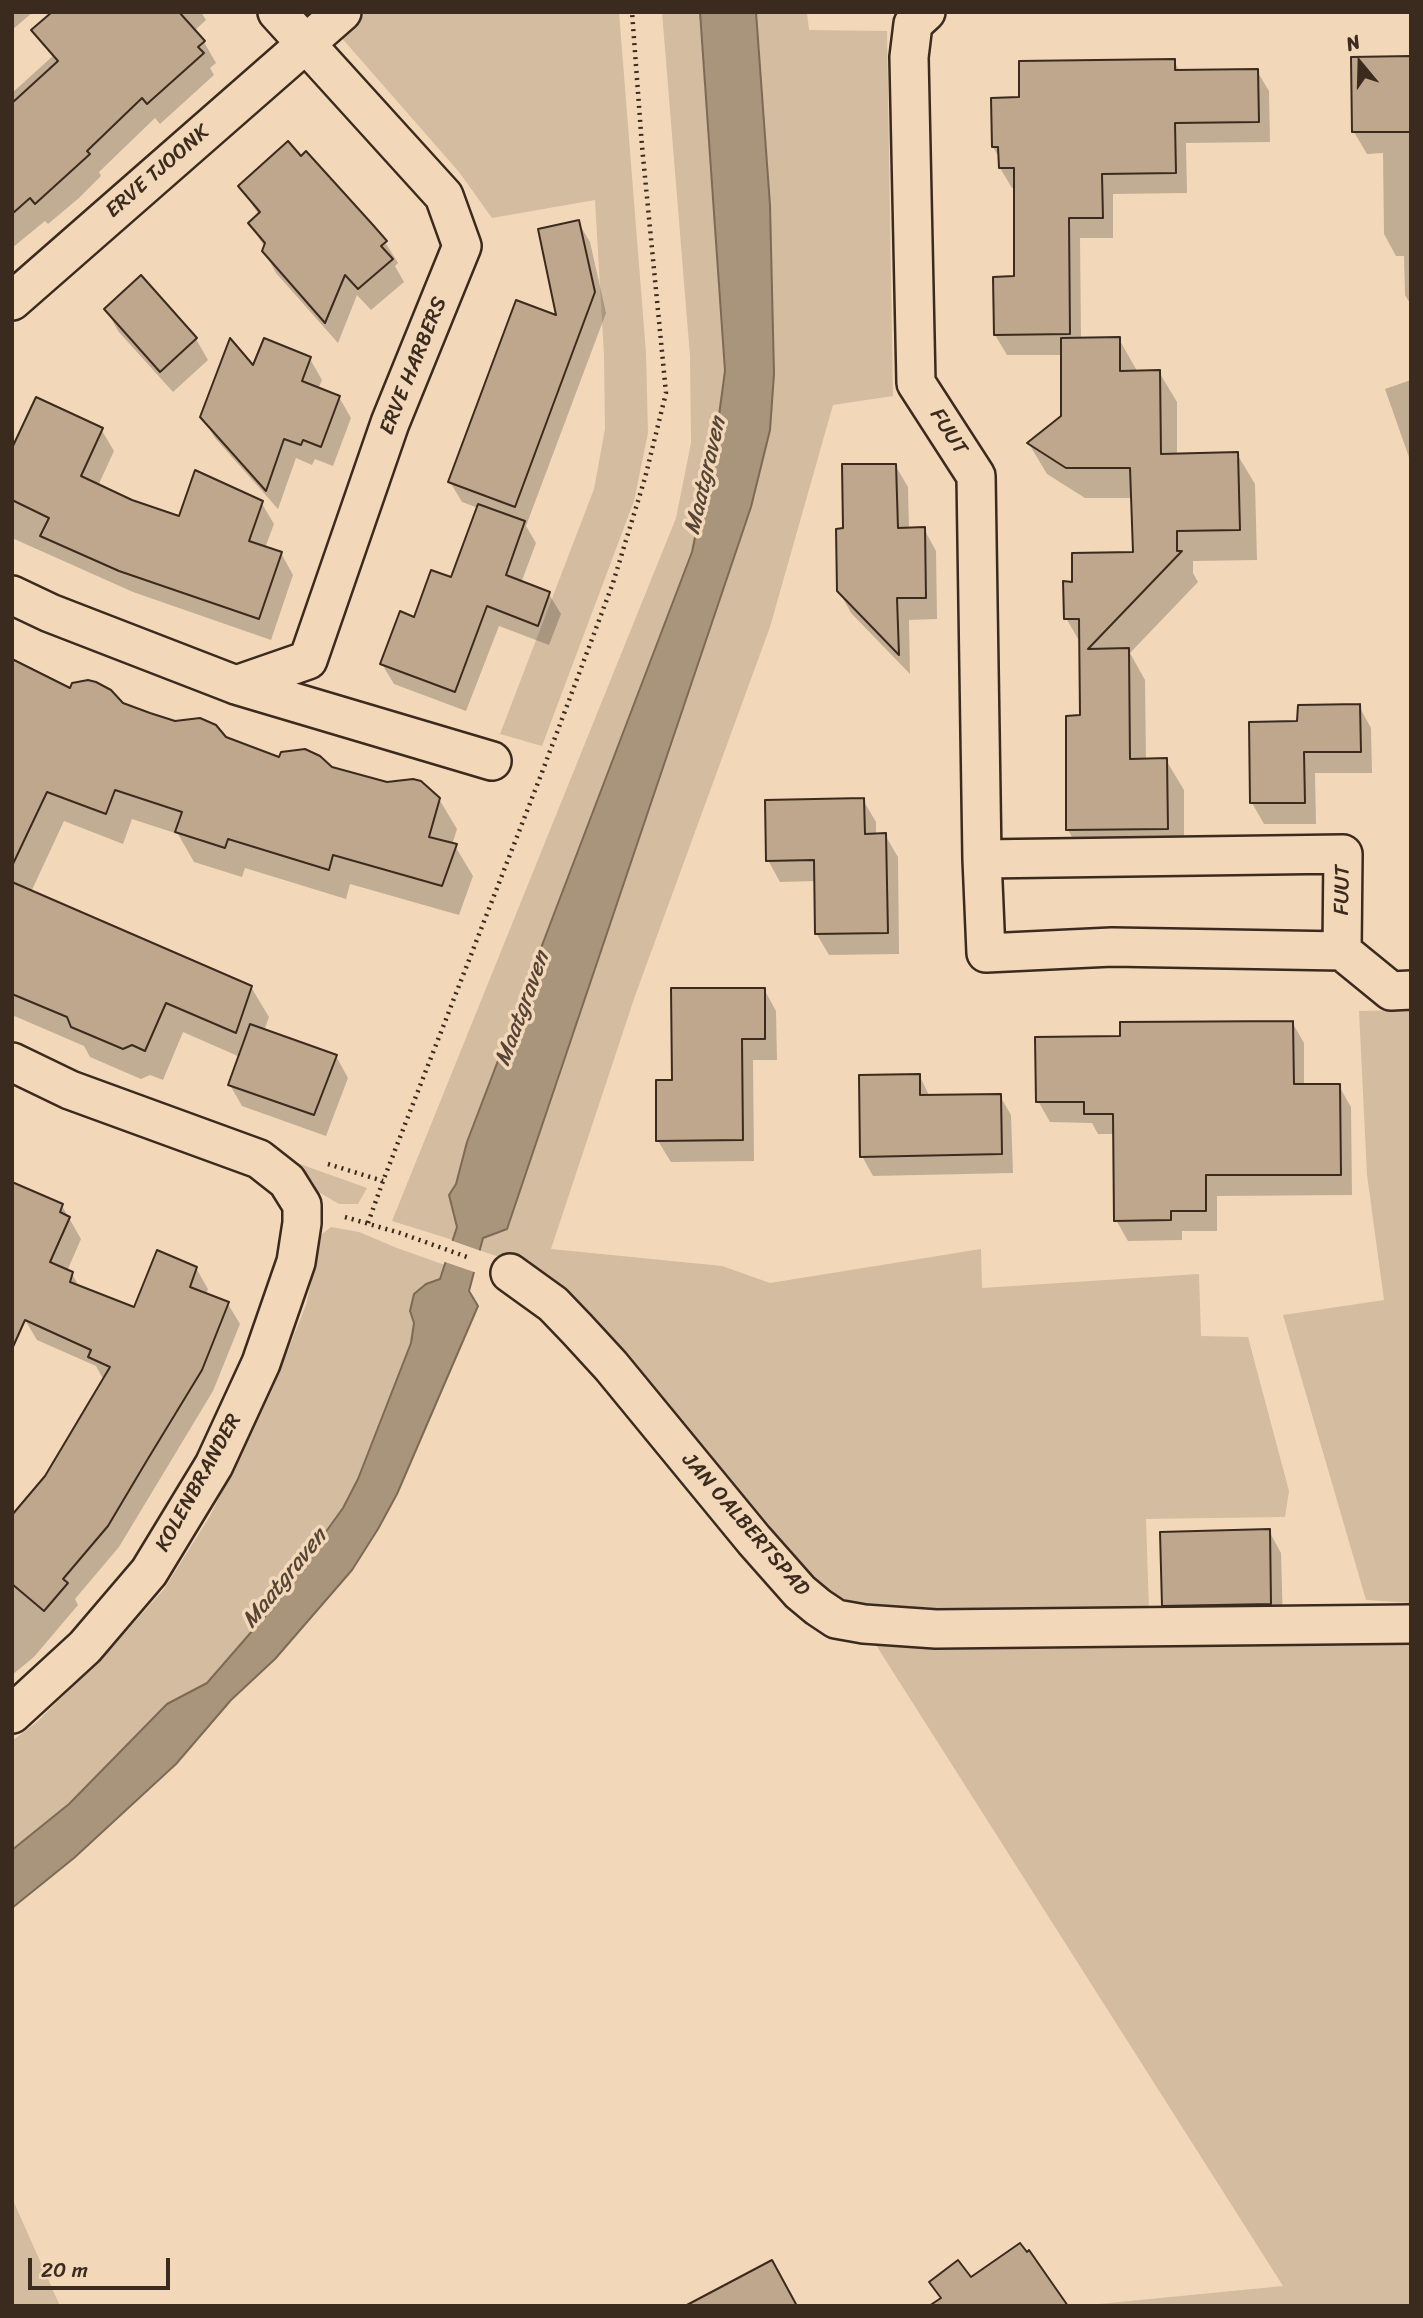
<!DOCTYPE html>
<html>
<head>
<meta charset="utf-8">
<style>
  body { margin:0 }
  #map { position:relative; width:1423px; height:2318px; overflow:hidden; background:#f2d8b9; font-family:Sriracha,sans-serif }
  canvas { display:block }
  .frame { position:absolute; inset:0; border:14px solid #3b2a1e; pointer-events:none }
  .north { position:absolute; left:1325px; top:28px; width:70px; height:70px; -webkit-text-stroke:5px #f2d8b9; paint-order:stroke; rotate:341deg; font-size:19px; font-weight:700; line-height:28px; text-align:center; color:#3b2a1e }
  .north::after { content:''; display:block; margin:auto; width:24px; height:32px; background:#3b2a1e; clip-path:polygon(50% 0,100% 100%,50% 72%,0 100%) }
  .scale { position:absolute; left:28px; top:2258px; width:142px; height:32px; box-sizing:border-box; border:4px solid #3b2a1e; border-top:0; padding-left:9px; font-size:21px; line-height:24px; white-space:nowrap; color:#3b2a1e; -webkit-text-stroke:5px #f2d8b9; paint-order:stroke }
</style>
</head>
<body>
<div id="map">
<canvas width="1423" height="2318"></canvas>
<div class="frame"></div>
<div class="north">N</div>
<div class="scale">20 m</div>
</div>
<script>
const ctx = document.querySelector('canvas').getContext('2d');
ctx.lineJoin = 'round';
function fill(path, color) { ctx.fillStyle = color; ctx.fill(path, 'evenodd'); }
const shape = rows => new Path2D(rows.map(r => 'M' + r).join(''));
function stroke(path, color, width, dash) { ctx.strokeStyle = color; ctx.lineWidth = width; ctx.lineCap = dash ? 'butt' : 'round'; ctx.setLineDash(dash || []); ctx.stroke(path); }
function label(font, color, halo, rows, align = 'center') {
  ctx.font = font + ' Sriracha,sans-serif'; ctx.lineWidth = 7; ctx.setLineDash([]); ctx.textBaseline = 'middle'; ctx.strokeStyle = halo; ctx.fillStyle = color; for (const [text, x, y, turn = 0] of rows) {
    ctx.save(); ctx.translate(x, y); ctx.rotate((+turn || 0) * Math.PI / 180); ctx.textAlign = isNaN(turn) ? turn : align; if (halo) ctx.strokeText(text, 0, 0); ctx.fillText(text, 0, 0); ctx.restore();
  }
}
fill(shape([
  [366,12,619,12,646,353,648,433,634,501,542,746,500,734,594,489,605,429,604,355,595,200,492,218,459,172,340,36],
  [662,12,700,12,725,371,717,430,692,552,467,1142,456,1184,449,1195,457,1227,453,1240,392,1221,676,518,691,443,690,356],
  [756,12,807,12,809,30,887,31,893,396,833,405,770,627,635,996,551,1249,722,1266,770,1283,981,1249,982,1288,1199,1274,1201,1336,1248,1337,1289,1491,1285,1517,1146,1519,1149,1611,883,1610,832,1595,811,1579,587,1314,528,1260,525,1265,481,1251,483,1238,507,1229,751,507,770,430,770,205],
  [1411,1010,1411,1603,1366,1600,1283,1315,1384,1300,1367,1175,1359,1011],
  [286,1159,367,1188,358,1204,339,1204,317,1191,313,1182],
  [331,1227,359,1232,397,1248,445,1265,440,1279,426,1284,410,1311,414,1323,411,1343,358,1479,343,1508,266,1615,207,1683,167,1704,69,1804,12,1850,12,1741,37,1722,115,1644,164,1589,210,1516,273,1387,306,1305,322,1234],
  [1356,1641,1411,1643,1411,2306,1100,2306,1099,2304,1283,2286,874,1642],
  [12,2198,60,2306,12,2306]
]), '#d4bca0');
const water = shape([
  [700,12,756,12,770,205,774,374,770,430,751,507,507,1229,483,1238,469,1291,478,1306,397,1494,378,1529,352,1570,275,1659,231,1700,176,1764,74,1858,12,1908,12,1850,69,1804,167,1704,207,1683,266,1615,343,1508,358,1479,411,1343,414,1323,410,1311,414,1294,426,1284,440,1279,457,1227,449,1195,456,1184,467,1142,692,552,717,430,725,371,700,12]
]);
fill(water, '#a9947c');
stroke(water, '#7d6a56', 2);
fill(shape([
  [450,1240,484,1252,477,1273,442,1261]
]), '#f2d8b9');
fill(shape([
  [12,12,33,12,12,30],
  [115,12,201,12,206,20,194,31,204,42,216,63,210,68,214,75,160,124,155,118,99,172,101,176,79,198,48,224,45,221,12,248,12,93,76,35],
  [1411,58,1411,305,1405,295,1404,256,1396,256,1384,234,1383,153,1367,154,1354,132],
  [1174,61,1180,72,1257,71,1269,91,1270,142,1186,143,1187,193,1113,194,1113,238,1080,238,1081,339,1119,339,1136,369,1136,373,1159,372,1177,402,1177,455,1237,454,1255,484,1257,560,1193,561,1193,573,1198,582,1130,653,1145,680,1146,760,1166,760,1184,790,1184,859,1085,860,1068,830,1081,717,1081,644,1066,618,1074,584,1135,553,1133,498,1085,498,1047,474,1029,444,1063,417,1062,355,1007,355,995,335,1016,278,1016,188,1012,188,1000,168,1000,159,993,147,1021,99],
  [240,186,385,242,398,263,395,266,404,282,371,310,357,295,338,343,276,273,264,251,265,248,250,223,259,215],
  [578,222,590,242,606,313,526,526,536,543,521,583,549,594,561,614,549,645,499,626,466,711,394,684,382,664,415,619,452,579,478,508,462,502,450,482,559,318],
  [106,309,196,339,208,360,173,392,118,331],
  [310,359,322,380,318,389,339,397,351,418,333,466,315,459,312,465,296,458,278,509,215,438,202,417,254,368],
  [1411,380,1411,463,1385,389],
  [101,429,114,451,98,486,132,501,180,519,261,502,274,524,265,548,281,553,293,575,271,640,133,592,12,538,12,446],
  [895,465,908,487,909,529,924,529,936,551,937,619,909,620,910,674,851,613,839,591,845,530],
  [12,658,18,664,71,691,122,705,280,759,331,769,439,799,457,829,452,845,455,846,473,876,459,915,350,884,346,899,245,868,242,877,194,862,178,834,132,819,123,844,64,821,31,892,251,987,269,1017,264,1031,336,1056,348,1078,326,1136,242,1106,230,1085,240,1057,183,1032,163,1080,150,1075,141,1079,90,1057,84,1046,12,1015],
  [1359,706,1371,728,1372,773,1315,773,1316,824,1264,824,1252,803,1299,723],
  [863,800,876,822,876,835,885,835,898,857,899,954,829,955,816,933,816,881,780,882,768,860],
  [764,989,776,1011,777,1060,753,1060,754,1161,671,1162,658,1141,674,1082],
  [1292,1022,1304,1043,1304,1086,1339,1086,1351,1107,1352,1195,1217,1196,1217,1231,1182,1231,1182,1240,1128,1241,1116,1220,1115,1134,1098,1134,1092,1123,1050,1122,1038,1101,1122,1038],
  [919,1075,930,1097,1000,1096,1011,1115,1013,1173,873,1176,862,1156],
  [62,1206,81,1239,67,1271,72,1274,80,1288,135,1310,196,1268,208,1289,206,1295,228,1304,240,1324,213,1391,119,1547,75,1599,78,1605,34,1657,12,1675,12,1517,47,1477,105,1379,102,1377,96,1366,37,1340,25,1320],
  [1269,1531,1281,1553,1283,1626,1176,1627,1164,1605]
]), '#0003');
const building = shape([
  [52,12,179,12,205,41,198,47,204,53,147,104,142,98,87,151,90,154,35,204,30,198,12,214,12,103,58,61,31,30,52,12],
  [1411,56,1411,132,1352,132,1351,57,1411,56],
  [1175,59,1175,70,1258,69,1259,122,1175,123,1176,173,1102,174,1103,218,1069,218,1070,334,994,335,993,277,1014,276,1014,168,999,168,998,147,992,147,991,98,1019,97,1019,61,1175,59],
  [288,141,301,156,306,151,373,225,387,241,381,246,393,259,358,289,345,275,325,323,262,251,265,243,248,223,260,212,238,186,288,141],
  [579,220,595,292,515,507,448,482,516,300,556,315,538,229,579,220],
  [141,275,197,338,160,372,104,309,141,275],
  [1120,337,1120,371,1160,370,1161,454,1238,452,1240,530,1177,531,1177,551,1182,551,1088,649,1129,648,1130,759,1167,758,1168,829,1066,830,1066,716,1080,715,1079,619,1064,619,1063,581,1072,582,1072,553,1133,552,1130,468,1066,468,1027,443,1061,416,1061,338,1120,337],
  [230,338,253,365,264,338,311,357,302,381,340,396,321,447,303,440,301,445,284,439,266,491,200,417,230,338],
  [36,397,103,428,81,476,132,500,179,516,195,470,263,501,249,541,282,552,259,619,119,571,40,536,49,518,12,500,12,448,36,397],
  [842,464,896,464,898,528,925,527,926,598,897,598,899,655,837,591,836,529,843,528,842,464],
  [478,504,525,521,506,575,550,592,538,626,487,606,455,692,380,664,400,611,414,617,431,570,451,577,478,504],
  [12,659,70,688,72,683,88,680,96,682,111,690,123,703,150,713,175,721,200,718,216,725,226,737,279,757,281,752,305,749,320,756,332,767,387,782,413,779,421,781,440,798,429,837,457,844,442,886,333,855,329,870,228,839,225,848,175,832,182,812,115,790,106,814,47,792,12,866,12,659],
  [1360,704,1361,752,1304,752,1305,803,1250,803,1249,722,1297,721,1298,705,1360,704],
  [864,798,865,834,886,833,888,933,815,934,814,860,766,861,765,800,864,798],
  [12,882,252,986,236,1033,166,1003,145,1051,132,1045,123,1049,71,1027,67,1017,12,994,12,882],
  [671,988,765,988,765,1039,742,1039,743,1140,656,1141,656,1080,672,1080,671,988],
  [1293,1021,1294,1084,1340,1084,1341,1175,1206,1175,1206,1211,1171,1211,1171,1220,1114,1221,1113,1114,1084,1114,1084,1102,1036,1102,1035,1037,1120,1036,1120,1022,1293,1021],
  [250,1024,337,1055,314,1115,228,1085,250,1024],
  [920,1074,920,1095,1001,1094,1002,1154,860,1157,859,1075,920,1074],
  [12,1182,63,1204,60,1212,70,1217,50,1262,73,1272,70,1282,134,1307,157,1250,197,1267,190,1287,229,1302,202,1370,146,1462,108,1526,63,1579,68,1583,44,1611,12,1584,12,1515,45,1476,110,1367,88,1357,91,1350,25,1320,12,1349,12,1182],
  [1270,1529,1271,1604,1162,1606,1160,1532,1270,1529],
  [1020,2243,1027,2252,1029,2250,1068,2306,929,2306,941,2298,929,2282,958,2260,971,2277,1020,2243],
  [772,2260,797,2306,685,2306,772,2260]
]);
fill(building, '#bfa78e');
stroke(building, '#3b2a1e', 2);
const minor = shape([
  [926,12,913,24,909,57,916,383,976,476,982,859,986,953,1112,947,1342,951,1391,991,1411,990],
  [12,301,342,12],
  [12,595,50,613,236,685,492,761],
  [236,685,308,660,390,423,462,246,444,196,277,12],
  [982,859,1343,854,1342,951],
  [12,1062,70,1090,259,1159,287,1181,302,1205,302,1223,296,1262,261,1363,214,1465,149,1572,85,1647,12,1714],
  [510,1273,553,1304,577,1329,611,1366,754,1540,800,1592,818,1607,836,1619,864,1624,936,1629,1411,1624]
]);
stroke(minor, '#3b2a1e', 42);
stroke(shape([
  [328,1164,383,1181],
  [345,1217,400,1233,470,1258],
  [368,1223,383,1181,541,775,613,583,645,478,666,393,642,146,632,12]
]), '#3b2a1e', 4.5, [2, 5]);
stroke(minor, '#f2d8b9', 37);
label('21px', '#3b2a1e', '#f2d8b9', [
  ["ERVE TJOONK",158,172,-41],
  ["ERVE HARBERS",414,366,-68],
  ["FUUT",948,432,57],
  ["FUUT",1343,890,-89],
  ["KOLENBRANDER",199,1483,-61],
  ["JAN OALBERTSPAD",745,1525,49]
]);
label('italic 23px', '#564436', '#f2d8b9', [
  ["Maatgraven",706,476,-77],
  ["Maatgraven",523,1009,-70],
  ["Maatgraven",285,1579,-51]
]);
</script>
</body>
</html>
